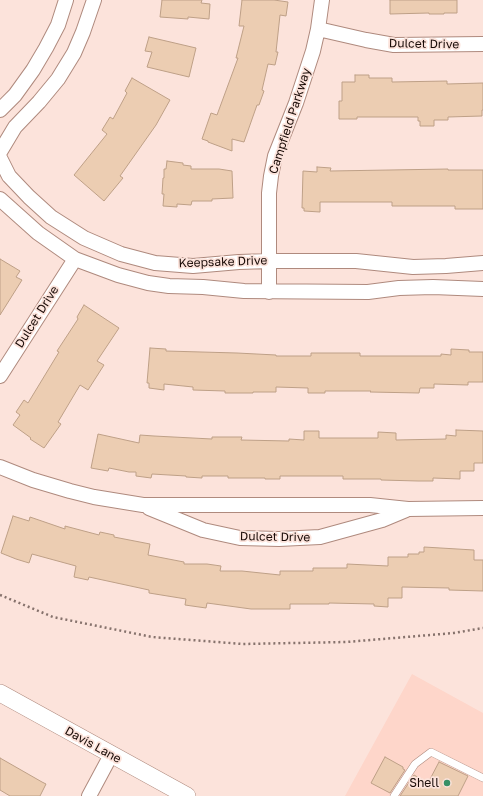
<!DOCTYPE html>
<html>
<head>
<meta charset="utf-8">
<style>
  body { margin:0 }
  canvas { display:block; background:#fce3db }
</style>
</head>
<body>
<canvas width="483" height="796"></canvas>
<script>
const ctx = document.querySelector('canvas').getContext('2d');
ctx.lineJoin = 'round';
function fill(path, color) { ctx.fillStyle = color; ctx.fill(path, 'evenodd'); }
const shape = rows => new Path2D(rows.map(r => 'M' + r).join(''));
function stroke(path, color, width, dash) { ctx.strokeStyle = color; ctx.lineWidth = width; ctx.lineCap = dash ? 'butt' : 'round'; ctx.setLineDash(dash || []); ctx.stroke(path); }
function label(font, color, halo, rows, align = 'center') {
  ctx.font = font + ' "Golos Text",sans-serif'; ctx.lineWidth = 3.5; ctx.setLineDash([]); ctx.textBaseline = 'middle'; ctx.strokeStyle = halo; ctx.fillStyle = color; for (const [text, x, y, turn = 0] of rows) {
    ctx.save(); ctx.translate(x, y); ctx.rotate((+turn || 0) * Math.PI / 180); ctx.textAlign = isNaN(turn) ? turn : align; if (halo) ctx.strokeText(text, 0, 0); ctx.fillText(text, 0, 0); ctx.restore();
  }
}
fill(shape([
  [412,674,483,713,483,796,345,796]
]), '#fed6ca');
const building = shape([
  [162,0,202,0,201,3,210,4,209,19,188,17,188,19,160,17,162,0],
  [242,0,274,0,288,2,286,16,280,15,276,52,278,52,275,65,268,64,262,90,264,91,259,105,257,105,244,142,232,139,232,151,208,142,208,141,202,139,211,113,217,115,238,58,236,58,244,26,239,26,242,0],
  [390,0,457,0,457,13,444,13,444,14,429,14,429,13,390,14,390,0],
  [149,37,196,48,189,77,147,67,152,52,145,51,149,37],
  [355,75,369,75,369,78,392,78,392,82,447,81,447,84,483,83,483,110,482,110,482,116,448,117,448,120,434,120,434,126,420,126,420,121,418,121,418,117,357,117,357,119,339,119,339,101,342,101,342,82,355,82,355,75],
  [132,78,170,100,156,125,120,176,123,178,104,201,74,175,107,134,102,130,110,117,113,119,127,93,125,91,132,78],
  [167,161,183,163,183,165,191,166,191,169,219,169,232,171,233,198,212,199,212,201,192,201,191,205,177,204,177,207,163,206,164,194,162,194,163,178,164,178,164,169,166,169,167,161],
  [317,167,331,168,330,171,448,169,448,170,483,170,483,209,455,209,455,206,392,206,392,202,320,202,320,212,304,211,304,208,302,208,303,171,317,172,317,167],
  [0,259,20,271,16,277,22,280,0,315,0,259],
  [84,305,119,328,97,361,104,365,88,390,80,385,58,422,61,424,44,448,30,439,31,438,13,425,20,415,16,412,24,400,28,403,59,352,57,351,78,319,77,317,84,305],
  [150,348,166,349,166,351,237,353,276,355,276,356,311,356,311,353,360,353,360,356,441,356,441,354,451,355,451,349,469,350,469,352,483,352,483,382,468,382,468,385,434,384,434,388,420,388,419,393,370,392,371,391,325,391,325,393,308,393,308,388,276,387,276,392,253,392,253,393,225,393,225,391,193,390,193,387,164,384,164,390,149,388,149,383,147,383,150,348],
  [456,430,483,431,483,463,474,463,474,471,460,471,460,479,433,478,433,481,418,481,381,480,381,479,343,479,343,476,280,476,280,479,265,479,265,478,228,478,228,476,202,476,202,478,186,477,186,476,152,474,151,478,136,476,136,472,129,472,109,468,108,471,91,468,98,434,139,443,140,435,154,436,212,439,212,437,242,437,241,440,289,441,289,439,304,440,304,431,319,431,319,438,378,438,378,432,396,433,396,440,446,439,446,435,456,436,456,430],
  [13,516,29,521,30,517,65,529,65,526,99,535,100,532,114,535,114,537,150,544,148,555,184,562,184,564,207,564,221,566,220,571,242,571,280,575,280,571,313,571,313,568,347,568,347,564,388,566,388,557,408,557,408,554,419,554,419,552,424,552,424,547,474,550,474,560,483,560,483,591,449,590,449,588,402,587,402,598,388,598,388,607,374,606,374,604,329,603,329,604,290,604,290,609,251,609,207,603,206,608,185,605,186,599,149,593,149,590,89,577,88,580,74,577,76,566,32,554,29,563,16,559,1,553,13,516],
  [385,757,403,767,403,769,405,770,390,793,371,783,385,757],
  [0,758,42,782,46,784,40,796,10,796,0,790,0,758],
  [439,762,468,776,458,796,400,796,414,775,428,783,439,762]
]);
fill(building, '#eccdb2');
stroke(building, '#bea087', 1);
const service = shape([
  [394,796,415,764,431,752,483,778]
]);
const minor = shape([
  [318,29,366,40,394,45,483,44],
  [0,110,15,95,33,70,46,48,58,25,66,0],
  [0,152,15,127,39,102,58,79,74,53,83,32,94,0],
  [0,158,9,176,29,197,51,217,84,238,121,254,155,263,193,266,239,262,269,261,356,261,413,267,446,266,483,263],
  [0,199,38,233,75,259,118,275,148,283,169,286,203,287,244,291,368,292,399,288,433,287,483,289],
  [269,292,269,193,271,176,275,156,296,103,313,51,318,29,322,0],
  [0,376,75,259],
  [0,467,33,480,70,491,94,497,143,505,370,505,408,509,483,508],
  [149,508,203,530,240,538,279,539,320,537,382,520,406,510],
  [89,796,111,755]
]);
const tertiary = shape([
  [0,693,187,796]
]);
stroke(service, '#af8a7e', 8);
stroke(minor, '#af8a7e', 16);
stroke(tertiary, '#af8a7e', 18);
stroke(shape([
  [0,595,53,617,152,637,243,644,346,642,454,633,483,628]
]), '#86726c', 2.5, [2, 3]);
stroke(service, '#fff', 7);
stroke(minor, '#fff', 14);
stroke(tertiary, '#fff', 17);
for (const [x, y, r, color] of [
  [447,783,4,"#379066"]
]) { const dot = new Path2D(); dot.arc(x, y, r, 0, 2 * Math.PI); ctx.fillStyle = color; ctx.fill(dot); stroke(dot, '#fce3db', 1.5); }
label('12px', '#190b07', '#fce3db', [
  ["Dulcet Drive",424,44,1],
  ["Campfield Parkway",290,121,-72],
  ["Keepsake Drive",223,262,-2],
  ["Dulcet Drive",37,317,-58],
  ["Dulcet Drive",275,537,1],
  ["Davis Lane",93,745,29]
]);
label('12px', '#190b07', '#fce3db', [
  ["Shell",439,783]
], 'right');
</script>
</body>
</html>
